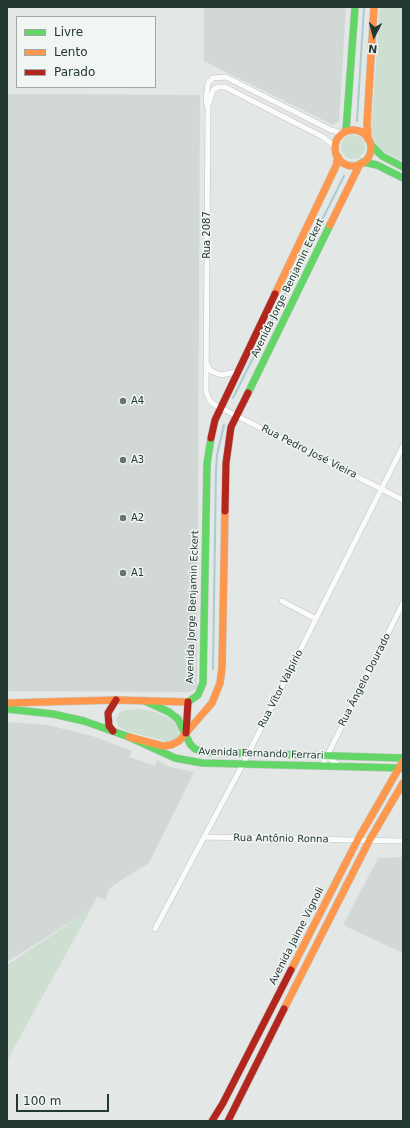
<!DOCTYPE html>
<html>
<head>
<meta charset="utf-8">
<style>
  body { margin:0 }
  #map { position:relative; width:410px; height:1128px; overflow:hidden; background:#e3e7e5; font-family:"DejaVu Sans",sans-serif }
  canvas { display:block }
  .frame { position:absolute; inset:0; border:8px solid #233832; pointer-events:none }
  .legend { position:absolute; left:16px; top:16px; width:140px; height:72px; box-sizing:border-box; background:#f1f6f3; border:1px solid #9faaa6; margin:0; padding:5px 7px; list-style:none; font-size:12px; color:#233832 }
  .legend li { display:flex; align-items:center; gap:8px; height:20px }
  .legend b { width:20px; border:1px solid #9faaa6 }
  .north { position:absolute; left:354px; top:16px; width:40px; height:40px; -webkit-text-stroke:3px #f1f6f3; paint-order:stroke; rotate:186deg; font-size:11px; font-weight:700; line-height:16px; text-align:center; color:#233832 }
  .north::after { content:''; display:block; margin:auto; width:14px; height:18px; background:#233832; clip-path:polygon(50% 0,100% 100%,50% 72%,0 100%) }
  .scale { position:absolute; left:16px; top:1094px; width:93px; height:18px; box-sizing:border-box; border:2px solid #233832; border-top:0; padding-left:5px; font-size:12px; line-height:14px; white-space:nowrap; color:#233832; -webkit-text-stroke:3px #f1f6f3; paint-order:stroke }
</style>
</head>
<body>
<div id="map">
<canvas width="410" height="1128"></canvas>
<div class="frame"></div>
<ul class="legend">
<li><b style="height:5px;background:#63d668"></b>Livre</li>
<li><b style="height:5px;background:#ff974d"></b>Lento</li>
<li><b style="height:5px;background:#b3261e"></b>Parado</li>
</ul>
<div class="north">N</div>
<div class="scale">100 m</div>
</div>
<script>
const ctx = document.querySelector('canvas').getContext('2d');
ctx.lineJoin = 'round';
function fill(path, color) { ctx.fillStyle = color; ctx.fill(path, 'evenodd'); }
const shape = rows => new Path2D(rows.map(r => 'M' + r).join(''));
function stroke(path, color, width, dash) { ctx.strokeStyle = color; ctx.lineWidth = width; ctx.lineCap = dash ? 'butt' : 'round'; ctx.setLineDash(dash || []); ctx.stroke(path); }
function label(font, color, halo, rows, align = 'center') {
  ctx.font = font + ' "DejaVu Sans",sans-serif'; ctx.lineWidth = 3; ctx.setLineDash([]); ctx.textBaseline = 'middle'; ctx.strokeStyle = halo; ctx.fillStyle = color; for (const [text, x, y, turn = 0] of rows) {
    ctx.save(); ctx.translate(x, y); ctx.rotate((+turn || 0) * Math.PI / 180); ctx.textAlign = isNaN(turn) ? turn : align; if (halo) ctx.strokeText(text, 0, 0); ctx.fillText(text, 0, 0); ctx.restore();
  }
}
fill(shape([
  [204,7,346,7,339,121,333,125,204,61],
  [7,94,200,95,197,689,188,692,7,691],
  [7,722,47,725,92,736,132,751,129,757,155,766,157,760,170,767,194,772,149,863,115,884,109,890,105,900,97,896,91,909,7,962],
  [403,857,403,953,343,925,378,858]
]), '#d1d8d5');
fill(shape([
  [380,7,403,7,403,161,380,150,374,141,371,131],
  '341 147a12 12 0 1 1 24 0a12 12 0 1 1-24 0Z',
  [141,709,156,712,176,722,180,729,179,736,169,742,126,731,118,726,116,719,120,712,125,710],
  [91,909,11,1053,7,1062,7,965]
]), '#cedfd2');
stroke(shape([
  [357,121,364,7],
  [233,398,344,176],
  [213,669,216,470,217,455,224,425]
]), '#a8ccd1', 2);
const street = shape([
  [209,104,213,90,218,87,225,87,323,137,332,144,335,150],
  [342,133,331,130,226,77,213,78,208,83,206,100,208,109,206,392,210,401,215,405,403,500],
  [206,363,211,371,221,375,237,372],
  [282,601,316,619],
  [326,756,340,766],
  [322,766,403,603],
  [204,837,403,841],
  [155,929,243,764,403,446]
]);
const fast = shape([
  [346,131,355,7],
  [371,145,382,156,403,167],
  [363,162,377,165,403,178],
  [248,393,330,225],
  [145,701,169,712,178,719,190,744,195,749,204,752,403,758],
  [188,702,198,695,203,683,207,464,211,438],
  [7,709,53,714,84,721,129,737,175,758,202,763,402,768]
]);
const slow = shape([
  '335 148a18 18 0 1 1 36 0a18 18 0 1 1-36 0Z',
  [368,139,367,124,374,7],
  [330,225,360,164],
  [275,294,336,166,338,157],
  [7,703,116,700,188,702],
  [129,737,163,746,171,745,179,741,212,703,220,683,222,668,225,511],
  [291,970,357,841,403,761],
  [284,1009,369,841,403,783]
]);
const jam = shape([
  [211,438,215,420,275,294],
  [225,511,226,463,231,427,248,393],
  [113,731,109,726,108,713,116,700],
  [186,733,188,702],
  [212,1121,223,1103,291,970],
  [228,1121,284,1009]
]);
stroke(street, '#c0c4c2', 6);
stroke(fast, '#bfc5c2', 8);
stroke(slow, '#bfc5c2', 8);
stroke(jam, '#bfc5c2', 8);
stroke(street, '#fbfbfb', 5);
stroke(fast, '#63d668', 7);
stroke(slow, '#ff974d', 7);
stroke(jam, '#b3261e', 7);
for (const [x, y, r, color] of [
  [123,401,4,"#667571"],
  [123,460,4,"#667571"],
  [123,518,4,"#667571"],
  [123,573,4,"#667571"]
]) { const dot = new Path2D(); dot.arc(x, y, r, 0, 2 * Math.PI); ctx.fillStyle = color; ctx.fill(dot); stroke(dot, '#f1f6f3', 1.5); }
label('10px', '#233832', '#f1f6f3', [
  ["Rua 2087",207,235,-90],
  ["Avenida Jorge Benjamin Eckert",288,288,-64],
  ["Rua Pedro José Vieira",309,452,27],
  ["Avenida Jorge Benjamin Eckert",193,607,-88],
  ["Rua Ângelo Dourado",365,680,-63],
  ["Rua Vítor Valpírio",281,689,-63],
  ["Avenida Fernando Ferrari",261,754,2],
  ["Rua Antônio Ronna",281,839,1],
  ["Avenida Jaime Vignoli",297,936,-63]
]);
label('10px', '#233832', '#f1f6f3', [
  ["A4",131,401],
  ["A3",131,460],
  ["A2",131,518],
  ["A1",131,573]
], 'left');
</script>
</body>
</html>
